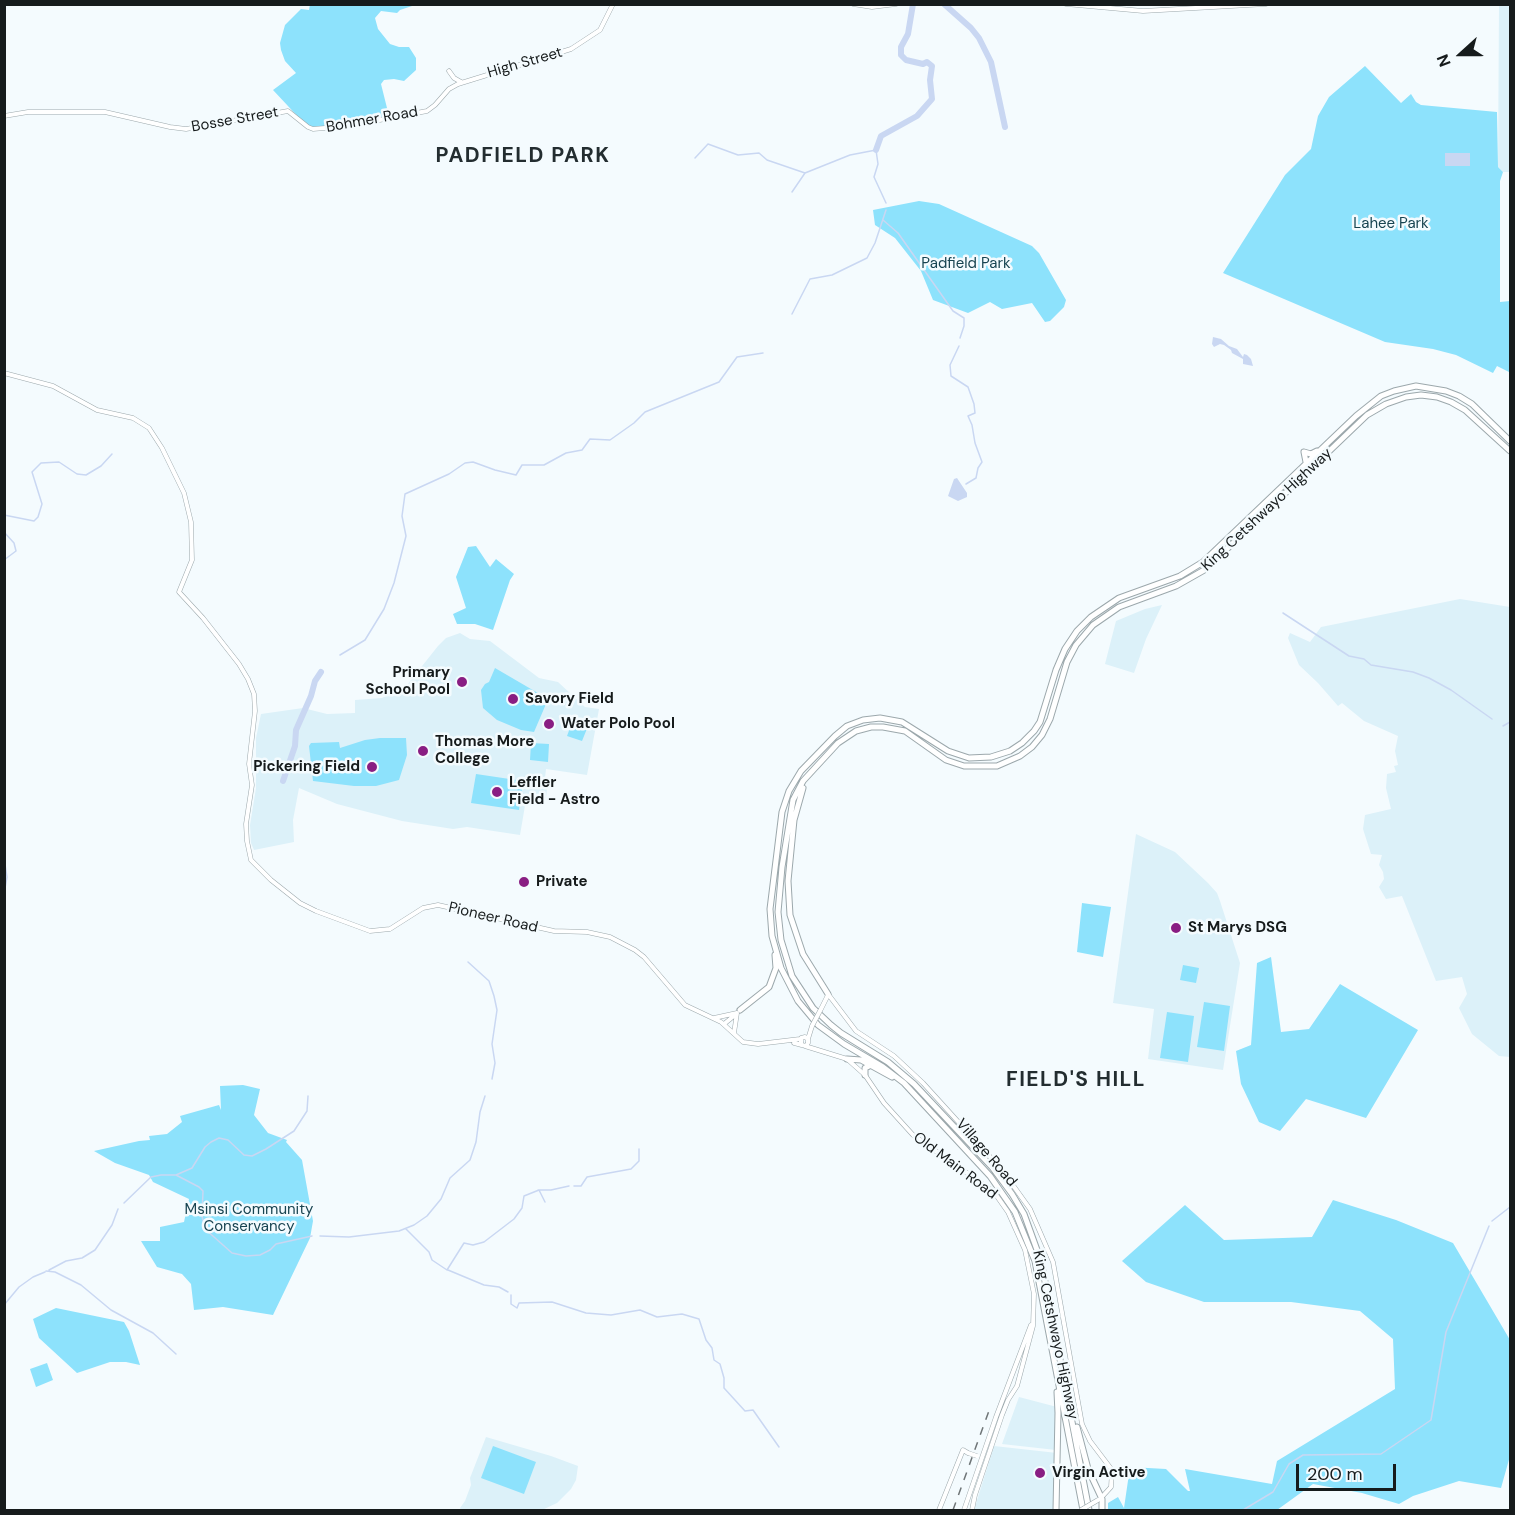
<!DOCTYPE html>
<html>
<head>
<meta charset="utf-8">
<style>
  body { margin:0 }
  #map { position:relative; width:1515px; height:1515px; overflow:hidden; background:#f4fbfe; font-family:"DM Sans",sans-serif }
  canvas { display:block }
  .frame { position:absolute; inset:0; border:6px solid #161b1c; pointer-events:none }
  .north { position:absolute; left:1431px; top:24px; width:60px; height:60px; -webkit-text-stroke:4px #f4fbfe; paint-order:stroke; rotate:249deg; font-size:16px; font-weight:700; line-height:24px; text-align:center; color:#161b1c }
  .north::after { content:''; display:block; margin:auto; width:21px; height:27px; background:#161b1c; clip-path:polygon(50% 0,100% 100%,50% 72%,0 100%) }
  .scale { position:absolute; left:1296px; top:1464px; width:100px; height:27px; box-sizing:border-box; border:3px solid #161b1c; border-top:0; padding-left:8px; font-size:18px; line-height:21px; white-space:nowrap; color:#161b1c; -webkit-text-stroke:4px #f4fbfe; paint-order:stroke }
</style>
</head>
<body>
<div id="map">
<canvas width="1515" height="1515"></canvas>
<div class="frame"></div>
<div class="north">N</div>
<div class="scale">200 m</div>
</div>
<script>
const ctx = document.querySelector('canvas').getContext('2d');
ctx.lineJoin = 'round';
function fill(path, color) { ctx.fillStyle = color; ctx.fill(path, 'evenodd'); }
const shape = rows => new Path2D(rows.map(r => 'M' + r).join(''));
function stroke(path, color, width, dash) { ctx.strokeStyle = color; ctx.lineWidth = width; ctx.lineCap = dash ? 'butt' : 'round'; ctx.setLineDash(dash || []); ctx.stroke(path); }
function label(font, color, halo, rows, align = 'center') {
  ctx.font = font + ' "DM Sans",sans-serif'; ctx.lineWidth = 5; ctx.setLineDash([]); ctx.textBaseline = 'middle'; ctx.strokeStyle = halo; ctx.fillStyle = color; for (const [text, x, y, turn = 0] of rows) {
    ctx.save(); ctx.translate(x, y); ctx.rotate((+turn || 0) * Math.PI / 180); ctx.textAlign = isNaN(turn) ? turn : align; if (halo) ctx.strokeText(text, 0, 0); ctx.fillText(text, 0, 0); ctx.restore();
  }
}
fill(shape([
  [1499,5,1510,5,1510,172,1503,172,1498,167],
  [1460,599,1510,607,1510,1057,1499,1056,1472,1034,1459,1008,1467,994,1462,977,1436,981,1402,896,1386,899,1379,887,1384,879,1383,872,1379,865,1382,855,1371,854,1363,829,1365,815,1391,809,1386,788,1387,774,1396,772,1394,766,1398,765,1395,751,1398,736,1364,721,1342,703,1338,706,1318,683,1299,665,1288,638,1290,633,1310,642,1321,627],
  [1162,605,1146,639,1134,673,1105,664,1116,621,1145,609],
  [460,633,470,639,490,641,539,678,558,682,585,707,599,709,587,775,546,769,545,778,548,779,546,798,527,794,520,835,467,827,453,829,402,821,337,804,299,788,293,820,294,842,254,850,251,843,250,825,256,788,256,738,261,714,303,708,327,714,355,713,355,700,382,698,407,685,438,646,446,638],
  [1136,834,1175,852,1208,883,1217,893,1220,901,1240,963,1223,1070,1148,1059,1154,1009,1113,1003],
  [1019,1397,1057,1407,1056,1450,1002,1444],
  [486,1437,551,1456,578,1466,576,1480,571,1489,557,1503,542,1510,461,1510,460,1508,465,1501,471,1485,470,1478],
  [994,1446,1057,1453,1055,1510,974,1510]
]), '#dcf1f9');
fill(shape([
  [310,4,415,5,400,10,397,13,381,11,375,18,378,29,390,44,399,47,409,47,416,58,416,70,404,81,394,79,384,80,381,84,389,116,313,128,302,121,273,90,296,73,285,61,281,50,280,43,285,25,301,9,309,10],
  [1365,66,1401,103,1411,94,1416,102,1421,105,1497,112,1498,167,1503,172,1500,181,1500,302,1510,301,1510,369,1509,372,1497,366,1493,373,1456,355,1433,349,1385,342,1223,273,1285,175,1311,149,1318,116,1329,97],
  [919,201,939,204,1032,246,1039,253,1066,300,1064,307,1050,321,1045,322,1032,303,1002,309,990,302,968,313,933,300,921,271,895,238,875,225,873,210],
  [476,546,490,567,496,559,514,574,510,580,493,630,475,624,457,624,453,614,466,608,456,577,468,547],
  [495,668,543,696,546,704,534,732,521,730,497,720,483,708,481,690,485,684,489,682],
  [573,720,588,726,582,741,567,736],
  [380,738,406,738,407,755,399,780,376,786,354,786,313,781,309,746,311,743,339,742,340,748,365,740],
  [531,743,549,744,548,762,530,760],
  [476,774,523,781,519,810,471,803],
  [1082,903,1111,907,1103,957,1077,952],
  [1271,957,1281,1032,1309,1029,1340,984,1418,1030,1366,1118,1306,1099,1280,1131,1259,1122,1241,1084,1236,1051,1251,1045,1257,963],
  [1183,965,1199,968,1196,983,1180,980],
  [1204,1002,1230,1006,1224,1051,1197,1047],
  [1167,1012,1194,1016,1188,1062,1160,1058],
  [243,1085,260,1089,254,1115,268,1133,287,1140,286,1142,302,1160,313,1221,310,1238,273,1315,223,1307,194,1310,191,1284,182,1274,157,1267,141,1241,160,1241,160,1227,184,1222,189,1199,153,1182,149,1175,115,1163,94,1151,139,1141,150,1140,149,1136,167,1134,182,1122,180,1116,219,1105,221,1110,220,1086],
  [1333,1200,1396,1220,1453,1243,1510,1340,1510,1456,1501,1488,1459,1481,1413,1496,1399,1504,1362,1493,1313,1484,1277,1510,1108,1510,1108,1503,1118,1497,1124,1508,1130,1467,1166,1469,1188,1491,1190,1491,1185,1469,1272,1484,1277,1461,1395,1389,1393,1339,1360,1311,1291,1302,1204,1302,1146,1282,1122,1261,1185,1205,1224,1240,1312,1237],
  [56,1308,124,1322,129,1331,140,1365,126,1362,110,1362,77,1373,39,1338,33,1319],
  [47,1363,53,1380,36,1387,30,1369],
  [493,1446,536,1462,524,1494,481,1478]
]), '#8de2fc');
fill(shape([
  [1445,153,1470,153,1470,166,1445,166],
  [1213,337,1221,339,1229,346,1237,349,1243,357,1244,354,1247,355,1251,359,1253,366,1243,364,1243,359,1232,353,1231,350,1224,345,1220,344,1214,347,1212,344],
  [957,478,967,493,967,497,958,501,948,496,954,479]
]), '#c9d7f2');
stroke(shape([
  [695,158,708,144,738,155,759,153,767,160,805,173,850,155,876,150,878,164,874,177,886,203],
  [792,192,805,173],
  [883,220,898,233,953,311,964,318,964,326,960,338],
  [792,314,810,279,832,275,867,258,875,243,886,210],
  [959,346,950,365,951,376,968,387,974,404,975,413,968,416,972,425,975,443,982,462,978,468,976,478,966,484],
  [4,515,34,521,38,517,42,504,32,472,41,463,59,462,77,474,86,475,101,466,112,454],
  [4,532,14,543,16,551,4,560],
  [1283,613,1349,656,1364,659,1371,665,1413,672,1429,678,1451,690,1492,719],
  [340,655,365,640,384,609,394,583,406,536,402,516,405,494,449,474,465,463,473,462,495,470,516,475,522,465,544,465,566,453,582,450,590,439,610,440,634,423,645,412,719,382,737,357,763,353],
  [1503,726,1510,722],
  [4,858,7,877,5,888],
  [468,962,489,981,494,996,497,1010,492,1044,495,1063,492,1079],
  [176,1175,199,1187,203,1191,202,1216,205,1229,232,1253,246,1256,260,1255,270,1250,276,1244,312,1236],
  [574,1186,581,1186,587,1177,631,1169,639,1161,639,1149],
  [538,1190,551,1190,569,1186],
  [124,1203,151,1177,161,1175,176,1175,192,1168,205,1147,211,1142,219,1138,228,1140,244,1155,252,1156,266,1149,294,1131,307,1111,308,1096],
  [1492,1221,1510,1207],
  [406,1229,429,1252,432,1260,447,1270,464,1243,473,1245,484,1242,514,1219,522,1208,524,1196,539,1190,545,1202],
  [320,1236,349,1237,399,1231,414,1225,427,1216,441,1199,450,1178,470,1160,476,1142,480,1112,485,1096],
  [49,1270,66,1261,82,1258,95,1250,112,1225,118,1209],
  [448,1270,484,1285,499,1287,508,1292],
  [46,1271,55,1272,81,1285,111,1310,153,1333,176,1354],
  [511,1295,511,1304,517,1308,519,1303,552,1302,586,1313,611,1315,640,1310,657,1317,682,1314,699,1319,706,1340,712,1348,714,1360,720,1364,724,1378,724,1388,745,1411,753,1410,779,1447],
  [4,1305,19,1287,33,1277,45,1272],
  [1243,1510,1273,1492,1289,1464,1303,1455,1381,1454,1431,1420,1446,1332,1489,1226]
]), '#c9d7f2', 1.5);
stroke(shape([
  [944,4,971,28,979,38,991,62,1005,127],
  [876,150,881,136,917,116,932,99,930,80,932,66,927,62,923,64,906,60,901,55,901,47,908,34,913,4],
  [283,781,295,746,296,730,311,696,315,681,321,672]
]), '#c9d7f2', 6);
const secondary = shape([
  [853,4,872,7,896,4],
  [1066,4,1143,11,1266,4],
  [449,71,454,78,461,82],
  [4,116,28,112,105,112,170,127,186,129,288,111,308,127,313,129,348,126,427,111,435,105,449,89,458,84,571,49,600,30,613,4],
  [4,373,53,386,97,410,133,418,149,428,162,448,184,493,191,522,192,560,179,592,203,618,239,664,248,679,254,694,255,711,249,764,252,785,246,824,247,841,251,860,271,880,300,903,316,911,370,931,390,929,423,908,438,905,554,931,587,932,610,937,635,950,644,957,685,1005,721,1022,743,1042,758,1044,800,1039],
  [828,994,856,1031,894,1056,923,1083,1002,1170,1030,1209,1053,1262,1082,1424,1090,1441,1112,1470,1111,1487,1100,1499],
  [821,1009,828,995],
  [714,1018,737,1013],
  [724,1024,735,1015],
  [734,1033,737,1013],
  [808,1039,812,1026],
  [794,1043,806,1046,808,1043,808,1039,805,1037,801,1038,801,1045],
  [805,1046,847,1059,865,1075,884,1103,913,1135,994,1192,1008,1212,1025,1250,1034,1294,1033,1326,1017,1386,1008,1400,1002,1415,975,1495,972,1510],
  [939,1510,963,1450,968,1453],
  [964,1510,996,1417,1031,1325]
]);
const highway = shape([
  [1306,462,1304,452,1311,454,1317,451],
  [803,788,794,820,788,881,790,915,803,954,828,994],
  [740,1010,769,987,776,968,775,955],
  [847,1059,861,1060,892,1077],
  [865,1075,865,1068,871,1065],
  [1077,1427,1088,1469,1102,1499,1102,1510],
  [1056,1510,1058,1413,1057,1392],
  [1083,1510,1035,1261,1015,1212,990,1176,904,1083,883,1067,844,1044,818,1025,798,1001,781,968,772,936,770,909,782,812,789,791,801,771,835,736,847,726,863,720,880,718,902,722,948,751,969,758,991,757,1010,751,1022,743,1034,731,1040,722,1056,670,1065,649,1077,631,1091,617,1119,598,1180,576,1203,562,1356,416,1381,396,1394,391,1416,386,1446,391,1459,396,1472,404,1510,441],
  [1089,1510,1041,1261,1024,1214,1012,1194,992,1167,914,1084,888,1062,841,1033,831,1025,813,1008,792,976,781,940,778,912,782,867,793,800,803,781,838,743,856,731,871,727,883,727,905,731,946,760,964,766,997,766,1020,756,1032,747,1042,735,1050,719,1067,662,1076,645,1093,625,1119,607,1176,586,1206,569,1367,415,1386,404,1406,397,1421,395,1437,397,1451,402,1465,410,1510,451]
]);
stroke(secondary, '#9ca8ac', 5);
stroke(highway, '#9ca8ac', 7);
stroke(secondary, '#fff', 4);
stroke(highway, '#fff', 5);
stroke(shape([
  [953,1510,990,1408]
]), '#6f7577', 1.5, [8, 8]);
const secondaryBridge = shape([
  [812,1026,821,1009],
  [968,1453,977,1456],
  [1081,1510,1098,1500]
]);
stroke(secondaryBridge, '#9ca8ac', 5, []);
stroke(secondaryBridge, '#fff', 4);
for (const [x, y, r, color] of [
  [462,682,6,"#891e83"],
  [513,699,6,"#891e83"],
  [549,724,6,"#891e83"],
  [423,751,6,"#891e83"],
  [372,767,6,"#891e83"],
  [497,792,6,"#891e83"],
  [524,882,6,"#891e83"],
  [1176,928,6,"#891e83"],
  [1040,1473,6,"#891e83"]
]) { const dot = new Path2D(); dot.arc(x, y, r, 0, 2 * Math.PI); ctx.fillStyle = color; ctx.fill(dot); stroke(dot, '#f4fbfe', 2); }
label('15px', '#161b1c', '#f4fbfe', [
  ["High Street",525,63,-16],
  ["Bosse Street",235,120,-10],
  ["Bohmer Road",372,120,-10],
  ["King Cetshwayo Highway",1267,510,-43],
  ["Pioneer Road",493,918,13],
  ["Village Road",986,1153,49],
  ["Old Main Road",955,1166,37],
  ["King Cetshwayo Highway",1055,1335,78]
]);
label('15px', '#184451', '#f4fbfe', [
  ["Lahee Park",1391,224],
  ["Padfield Park",966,264],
  ["Msinsi Community",249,1210],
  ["Conservancy",249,1227]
]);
label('bold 15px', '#161b1c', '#f4fbfe', [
  ["Primary",450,673,"right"],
  ["School Pool",450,690,"right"],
  ["Savory Field",525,699],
  ["Water Polo Pool",561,724],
  ["Thomas More",435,742],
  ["College",435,759],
  ["Pickering Field",360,767,"right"],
  ["Leffler",509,783],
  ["Field - Astro",509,800],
  ["Private",536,882],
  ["St Marys DSG",1188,928],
  ["Virgin Active",1052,1473]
], 'left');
ctx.letterSpacing = '1.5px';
label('bold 21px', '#232d30', '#f4fbfe', [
  ["PADFIELD PARK",523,156],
  ["FIELD'S HILL",1076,1080]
]);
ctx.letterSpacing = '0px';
</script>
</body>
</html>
